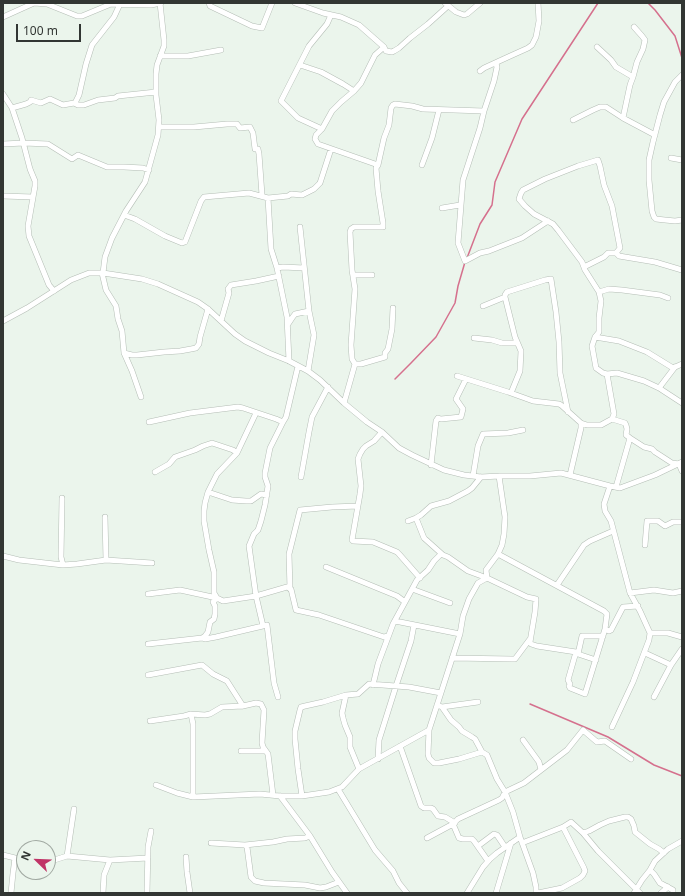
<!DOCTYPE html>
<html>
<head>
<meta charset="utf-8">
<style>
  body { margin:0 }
  #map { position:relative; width:685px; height:896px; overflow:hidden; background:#ebf5ec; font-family:"Noto Sans",sans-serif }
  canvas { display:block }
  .frame { position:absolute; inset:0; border:4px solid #323633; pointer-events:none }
  .north { position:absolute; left:16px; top:840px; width:40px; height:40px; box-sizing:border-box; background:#ebf5ec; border:1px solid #a1a9a2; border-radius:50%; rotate:293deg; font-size:11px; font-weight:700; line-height:16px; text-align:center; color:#323633 }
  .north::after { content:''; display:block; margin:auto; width:14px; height:18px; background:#c03467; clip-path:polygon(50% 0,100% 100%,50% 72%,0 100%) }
  .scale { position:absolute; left:16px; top:24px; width:65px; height:18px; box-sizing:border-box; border:2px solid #323633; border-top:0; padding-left:5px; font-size:12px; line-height:14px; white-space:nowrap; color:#323633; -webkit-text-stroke:3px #ebf5ec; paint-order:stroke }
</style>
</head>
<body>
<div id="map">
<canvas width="685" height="896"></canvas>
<div class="frame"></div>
<div class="north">N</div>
<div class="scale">100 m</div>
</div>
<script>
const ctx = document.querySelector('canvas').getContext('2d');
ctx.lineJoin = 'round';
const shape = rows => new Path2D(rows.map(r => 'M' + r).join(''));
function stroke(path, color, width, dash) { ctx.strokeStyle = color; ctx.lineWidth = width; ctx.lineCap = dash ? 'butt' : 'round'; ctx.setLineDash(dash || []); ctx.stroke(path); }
stroke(shape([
  [648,3,655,10,675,36,682,58],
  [467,258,480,224,492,205,495,182,522,119,598,3],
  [395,379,411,363,436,337,455,303,458,286,465,262],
  [530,704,608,737,654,765,682,776]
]), '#d5708d', 1.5);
const street = shape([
  [209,3,210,6,252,26,262,28,272,3],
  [295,3,323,13,341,17,359,25,384,47,386,51,392,52,394,51,399,48,410,38,428,24,448,6],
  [445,3,456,12,464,15,467,14,480,3],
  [3,17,34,3,47,4,77,16,82,16,111,4,151,5,161,3],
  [597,47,611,60,616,67,633,77],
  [160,56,188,56,221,50],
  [496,63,497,67,494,81,484,111,480,128,463,180,458,243,465,261,480,253,489,251,522,238,548,221],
  [300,65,321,72,343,84,354,91],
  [480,71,484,68,508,57,528,48,532,45,536,37,539,21,538,3],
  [682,75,675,82,664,102,660,115,653,142,649,160,649,180,652,211,654,217,656,219,665,220,675,221,682,220],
  [3,94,12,108,22,138,30,169,35,181,35,186,28,226,29,236,49,285,54,291],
  [75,103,79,95,86,64,92,45,114,17,120,4],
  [12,108,26,104,30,102,31,100,41,103,50,99,63,105,74,103,78,105,84,105,98,100,115,98,118,96,156,92],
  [623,118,630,85,633,77,637,62,643,49,645,40,642,36,634,27],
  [573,120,593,110,600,107,606,107,623,118,655,135],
  [159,127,194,127,227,124,237,124,240,128,250,127,253,133,255,149,258,149,259,154,262,195],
  [322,129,298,118,281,101,309,46,327,24,331,15],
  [3,144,24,143,48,144,72,159,78,155,107,167,124,167,143,168,149,170],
  [671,158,682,160],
  [378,165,318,144,315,139,316,135,322,129,332,111,341,102,354,91,361,83,375,55,384,47],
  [422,165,432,138,439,110],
  [3,196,33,197],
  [268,198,271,249,277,268,287,317,289,361],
  [442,208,460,205],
  [124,215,135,219,165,236,182,243,185,242,201,201,204,197,249,193,268,198,288,196,291,194,302,195,314,189,320,183,331,149],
  [300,227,309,311,314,335,308,371],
  [584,267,604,257,608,253,616,253],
  [277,268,283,267,304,268],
  [102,273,106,290,116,306,118,319,122,331,124,353,132,371,141,397],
  [103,273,105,257,112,238,126,211,145,182,158,135,159,120,156,95,156,74,157,65,164,46,164,40,160,3],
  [353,275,372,275],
  [599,292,609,289,622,290,660,295,668,298],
  [483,306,505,297],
  [3,321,27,308,71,280,89,273,103,273,142,279,158,284,198,302,208,309,235,334,245,341,269,353,289,361,308,371,320,380,344,403,367,422,382,432,399,448,412,455,444,470,464,475,481,477,499,476,530,476,561,473,610,486,620,488,655,475,682,462],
  [221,321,229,293,228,289,231,285,256,281,279,276],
  [288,324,292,318,295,314,309,311],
  [595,337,619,341,647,352,673,368,682,364],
  [474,338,492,340,502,343,517,343],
  [124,353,132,355,137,355,164,352,180,351,191,349,196,348,199,344,200,337,208,309],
  [355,364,361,364,385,357,385,353,388,349,392,329,393,308],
  [607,374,617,373,644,381,659,388,682,403],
  [457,376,508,392,533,401,559,404,561,405,581,423,581,428,570,475],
  [659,388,675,367],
  [511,393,520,371,521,351,515,337,505,297,505,295,507,292,545,280,551,279,556,312,559,342,560,373,568,412],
  [344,403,355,364,352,359,351,345,355,289,352,270,350,232,351,229,354,227,383,227,383,223,378,191,376,168,378,165,384,138,389,125,391,108,393,105,395,104,412,106,423,109,484,111],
  [149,422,190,413,238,407,243,408,276,419,283,422,286,417,298,366],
  [581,423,587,425,601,425,612,419],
  [382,432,374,441,366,446,363,449,360,454,358,459,361,486,360,494,352,540,353,541,373,542,397,552,399,554,420,578],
  [630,438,644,447,652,449,655,452,672,463,679,464,682,471],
  [431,465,436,421,438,418,441,419,461,417,463,409,456,399,466,379],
  [155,472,169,464,175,457,195,450,203,446,212,443,233,450,237,453],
  [473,476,478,446,483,434,508,433,523,430],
  [301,477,309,432,312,417,328,387],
  [610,486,604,504,605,511,611,521,630,593,640,611,650,633,649,640,633,682,612,727],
  [616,487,630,438,626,435,627,429,626,425,625,423,612,419,614,414,607,374,603,373,596,368,592,346,595,337,599,332,599,318,601,301,599,292,585,270,582,262,558,230,553,224,534,214,525,206,519,199,521,193,523,190,545,179,578,166,598,160,600,166,604,185,612,206,620,248,616,253,619,256,655,262,682,270],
  [208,492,232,500,246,501,251,501,261,494,267,495],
  [62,498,61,557,63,565],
  [105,517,106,560],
  [416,518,424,538,443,555,448,557,468,571,487,578,527,597,536,599,535,612,530,642,531,644,537,646,576,652,568,680,570,684,569,686,570,688,585,694,605,629,607,614,604,611,498,554],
  [408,521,416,518,421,515,431,506,449,501,468,491,472,488,481,477],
  [645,545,647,521,658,521,665,526,673,522,682,522],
  [3,556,19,560,63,565,77,564,106,560,152,563],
  [326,567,397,596,405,602],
  [557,585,584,545,590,541,613,531],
  [290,589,289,554,300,510,332,507,358,506],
  [412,589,450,603],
  [630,593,654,590,673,593,682,591],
  [148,594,180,590,217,598,223,601,256,596,287,587,291,589,296,610,319,615,384,637,388,636],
  [395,621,460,634],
  [263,626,256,596,249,546,254,534,258,530,261,521,265,505,268,486,265,477,265,473,270,448,283,422],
  [605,629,609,631,611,630,623,607,638,606],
  [650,633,668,633,682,637],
  [202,638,205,639,216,637,267,625,274,683,278,697],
  [148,644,202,638,205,636,208,632,210,622,214,619,215,614,215,606,213,602,217,598,214,593,214,572,209,550,204,521,204,511,205,503,208,492,217,474,237,453,256,413],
  [576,653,578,654,596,660],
  [645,653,671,665],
  [578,654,582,636,603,636],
  [452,658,512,659,515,659,530,639],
  [148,675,202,665,213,674,227,681,243,706],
  [373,685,378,664,393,624,417,580,428,570,434,561,441,554],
  [346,695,342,713,343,718,345,725,350,737,350,747,359,769],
  [654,697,671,665,682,649],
  [437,705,442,707,451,720,459,727,462,731,472,737,475,739,482,752,487,755,497,779,505,792,513,812,520,837,533,873,536,887,536,893],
  [442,707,478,702],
  [191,714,193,724,193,797],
  [150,721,184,716,191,714,205,715,210,714,222,707,243,706,256,703,261,704,264,710,262,743,263,747,268,754,273,795],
  [523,740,539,762,541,770],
  [400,746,421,806,424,808,431,808,433,809,438,816,445,817,455,823],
  [241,751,265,751],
  [482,752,459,759,439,763,434,763,429,758,428,754,429,730,460,634,463,616,469,599,478,583,487,578,486,570,498,554,502,545,504,534,505,517,499,476],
  [378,759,379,740,396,686,411,641,414,625],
  [156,785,177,793,193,797,260,794,280,796,302,796,329,792,342,787,359,769,429,730],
  [338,789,375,850,393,871,399,883,407,893],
  [280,796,310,836,332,872,347,893],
  [302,796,298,769,295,739,295,731,300,710,301,707,305,706,323,702,346,695,358,694,369,684,409,687,441,693],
  [583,833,589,831,600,825,609,821,625,817,628,817,631,819,634,826,635,832,650,844,659,849,664,853],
  [310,836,305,838,287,839,273,842,245,845,247,847,251,877,255,881,264,883,305,885,320,888,326,887,339,882],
  [427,838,453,824],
  [211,843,245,845],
  [522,843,563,827,571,822,583,833,598,851,640,893],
  [478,846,494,834,497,835,505,847],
  [3,855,15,858],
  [67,856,74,809],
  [186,857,187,872,190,893],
  [488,861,474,841,472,839,463,839,459,838,453,824,458,819,499,800,502,798,505,792,524,783,567,750,583,730,597,742,605,741,631,759],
  [48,862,67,856,110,860,148,858],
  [650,870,654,874,660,883,673,890,673,893],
  [11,893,13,873,15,858,24,859],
  [103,893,104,875,110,860],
  [147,893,148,847,151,831],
  [467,893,483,867,490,859,497,853,520,837],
  [496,893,511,843],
  [538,893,562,888,580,878,583,875,585,871,584,868,563,827],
  [634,893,642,880,650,870,655,861,668,849,682,841],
  [661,893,668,887]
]);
stroke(street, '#b4bdb5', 6);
stroke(street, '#fff', 5);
</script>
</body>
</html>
